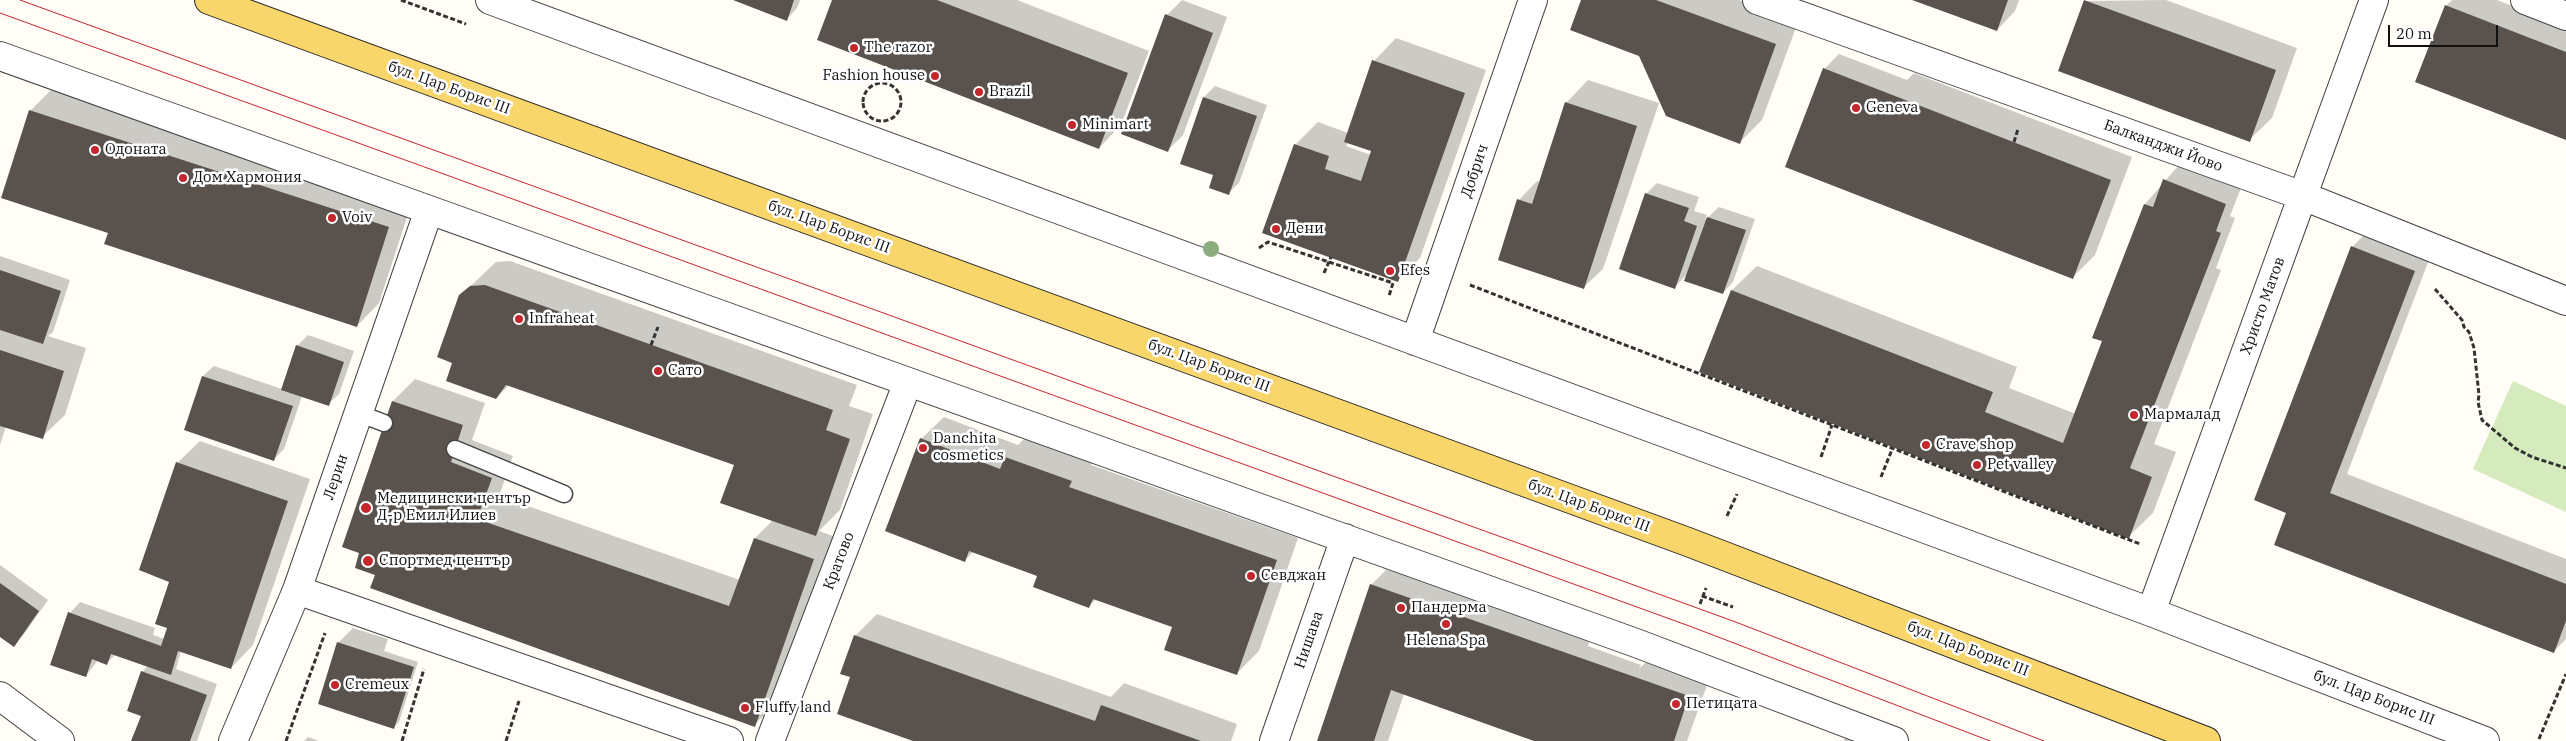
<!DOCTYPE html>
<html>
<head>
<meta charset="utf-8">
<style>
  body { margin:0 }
  #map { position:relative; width:2566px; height:741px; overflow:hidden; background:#fffdf5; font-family:"IBM Plex Serif",serif }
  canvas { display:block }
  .scale { position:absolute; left:2388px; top:25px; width:110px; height:22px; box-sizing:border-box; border:2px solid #111; border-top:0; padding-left:6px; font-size:15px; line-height:18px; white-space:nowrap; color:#111; -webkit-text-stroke:4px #fff; paint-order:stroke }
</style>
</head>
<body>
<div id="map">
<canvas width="2566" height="741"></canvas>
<div class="scale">20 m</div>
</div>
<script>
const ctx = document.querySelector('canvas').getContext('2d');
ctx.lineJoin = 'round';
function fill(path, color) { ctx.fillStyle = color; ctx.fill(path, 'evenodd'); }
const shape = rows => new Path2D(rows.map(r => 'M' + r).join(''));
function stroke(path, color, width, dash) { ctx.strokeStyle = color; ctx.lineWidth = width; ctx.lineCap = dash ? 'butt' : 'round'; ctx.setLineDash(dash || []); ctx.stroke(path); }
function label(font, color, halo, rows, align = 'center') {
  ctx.font = font + ' "IBM Plex Serif",serif'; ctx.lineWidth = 5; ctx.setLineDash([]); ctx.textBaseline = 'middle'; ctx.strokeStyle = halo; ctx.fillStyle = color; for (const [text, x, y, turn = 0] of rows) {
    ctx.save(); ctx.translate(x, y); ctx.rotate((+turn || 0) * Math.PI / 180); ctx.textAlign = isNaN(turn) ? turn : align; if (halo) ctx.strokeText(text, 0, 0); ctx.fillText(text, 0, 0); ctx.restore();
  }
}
fill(shape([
  [2513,381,2566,406,2566,512,2473,469]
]), '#d5ebbd');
fill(shape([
  [736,0,800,0,797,8,787,19],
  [833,0,1017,0,1149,51,1121,125,1099,148],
  [1182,0,1227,17,1183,135,1168,150,1167,15],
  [1582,0,1739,0,1798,22,1762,120,1740,142],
  [1915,0,2019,0,2015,11,1997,30],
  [2166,0,2297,48,2272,118,2249,140,2085,1],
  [2452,0,2497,0,2566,27,2566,139,2446,6],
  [1396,38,1486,70,1420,258,1398,280,1295,145,1318,122,1348,133,1374,61],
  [1348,142,1373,151,1371,155,1346,146],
  [1839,54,1907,80,1914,73,2132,157,2095,255,2073,277,1824,69],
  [1588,80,1659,103,1603,269,1584,287,1519,200,1537,181,1540,182,1566,103],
  [1215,86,1267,105,1239,183,1228,193,1215,175,1181,163,1204,97],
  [53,88,411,205,379,303,357,326,109,232,30,111],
  [2179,165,2241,188,2230,216,2235,218,2216,268,2221,270,2154,444,2176,452,2153,513,2128,537,1701,372,1732,290,1757,266,2017,367,2009,388,2076,414,2104,341,2145,204],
  [1657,183,1699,197,1694,211,1707,215,1705,220,1719,207,1755,219,1733,282,1723,293,1688,273,1675,287,1646,194],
  [2371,228,2432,252,2347,474,2566,559,2566,639,2553,652,2288,512,2352,247],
  [0,256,70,280,53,332,48,336,86,348,65,415,42,437,6,426,0,445],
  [510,261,857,385,849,406,873,414,840,510,819,531,836,537,777,703,754,725,377,574,361,552,343,546,393,401,415,379,485,403,472,440,513,456,499,496,740,580,755,538,773,520,735,464,509,385,496,398,454,362,460,296,496,262],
  [308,335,354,351,339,394,328,404,302,396,284,449,274,459,203,376,214,366,282,389,297,346],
  [944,417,1018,445,1028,435,1094,459,1091,465,1298,538,1259,651,1236,674,1174,626,1096,599,1089,606,1039,575,974,551,965,560,921,439],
  [200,441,310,479,253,645,231,668,181,651,176,669,217,684,197,741,133,741,142,715,142,672,149,665,116,654,107,663,98,660,86,676,70,613,80,602,155,628,153,635,165,639,169,627,177,463],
  [1393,563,1592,632,1588,646,1641,665,1639,669,1654,654,1711,674,1687,741,1538,741,1404,694,1388,741,1318,741,1371,585],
  [0,565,48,600,24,634,13,645,0,636],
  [877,614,1111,697,1124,683,1237,724,1231,741,917,741,851,677,855,636],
  [353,628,388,639,384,651,418,662,399,722,394,727,338,643],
  [1849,734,1867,741,1843,741],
  [308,737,319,741,304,741]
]), '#0003');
fill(shape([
  [733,0,794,0,787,21],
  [832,0,937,0,1128,73,1099,149,817,40],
  [1581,0,1656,0,1776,44,1740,144,1666,116,1639,56,1570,30],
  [1912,0,2008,0,1997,31],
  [2084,0,2276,70,2250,142,2058,71],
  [2445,5,2566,52,2566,140,2415,82],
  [1165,14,1213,33,1168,152,1121,134],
  [1372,60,1465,93,1398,282,1262,233,1294,144,1329,156,1325,169,1361,181,1371,151,1344,142],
  [1823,68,2111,180,2073,279,1785,167],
  [1203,97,1257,116,1229,195,1209,188,1213,175,1180,164],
  [1565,102,1637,126,1584,289,1498,260,1517,199,1532,204],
  [29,110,389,227,357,327,104,244,108,233,1,198],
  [2163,179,2226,204,2216,231,2221,233,2130,468,2152,477,2129,539,1699,372,1731,290,1993,392,1985,412,2063,443,2102,341,2092,338,2144,204,2153,207],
  [1645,193,1689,208,1684,221,1697,226,1675,289,1619,269],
  [1707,217,1746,230,1723,294,1684,281],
  [2351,246,2415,271,2330,493,2566,584,2566,621,2554,653,2274,545,2286,513,2254,500],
  [0,270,61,291,43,344,0,330],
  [485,285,833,410,826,430,850,439,816,536,720,503,734,465,506,385,496,399,446,381,452,363,437,357,459,295,470,286],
  [296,345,344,362,329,406,281,390],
  [0,350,64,371,43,439,0,426],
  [202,376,293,406,274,461,184,430],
  [392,401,463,425,451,462,492,478,477,519,729,606,754,538,814,559,755,727,370,588,375,575,355,568,359,553,342,547],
  [920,438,1000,469,1005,457,1072,481,1069,487,1277,560,1237,675,1164,650,1172,627,1093,599,1089,608,1033,587,1037,576,969,551,965,562,885,531],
  [176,462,288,501,231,669,178,651,171,675,111,654,107,665,92,659,86,677,50,665,68,612,161,646,167,628,155,624,169,582,139,570],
  [0,583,39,611,14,647,0,637],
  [1370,584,1689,696,1674,741,1534,741,1391,690,1374,741,1317,741],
  [854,635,1095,721,1101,705,1201,741,913,741,837,714,850,677,840,674],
  [337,642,414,667,394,729,318,704],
  [141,671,207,695,190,741,131,741,141,716,127,711]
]), '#5a524d');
const service = shape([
  [358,413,384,423],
  [455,449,564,494]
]);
const minor = shape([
  [490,0,2151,612,2485,741],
  [1757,0,2303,196,2566,301],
  [2525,0,2566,16],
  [0,56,1636,643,1894,741],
  [1415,341,1533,0],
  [297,590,729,741],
  [2151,612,2374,0],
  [0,696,60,741],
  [233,741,297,590,429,210],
  [770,741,908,382],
  [1274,741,1345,538]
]);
const primary = shape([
  [209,0,1688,542,2206,741]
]);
stroke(service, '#444', 19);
stroke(minor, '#444', 30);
stroke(primary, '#222', 30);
stroke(shape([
  [401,0,466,24],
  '863 102a19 19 0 1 1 38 0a19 19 0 1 1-38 0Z',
  [2014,142,2018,129],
  [1259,248,1268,242,1393,283,1389,296],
  [1324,273,1331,257],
  [1470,285,2140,544],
  [2435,289,2462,320,2464,327,2469,332,2474,348,2479,395,2478,402,2482,420,2515,448,2532,457,2566,468],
  [651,345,658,327],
  [1821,457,1832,425],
  [1881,477,1893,447],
  [1727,516,1737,494],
  [1702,596,1733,607],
  [1700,604,1706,588],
  [2539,739,2566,674],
  [286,741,325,633],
  [402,741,424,669],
  [506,741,519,701]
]), '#333', 3, [5, 2.5]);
stroke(service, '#fff', 16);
stroke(minor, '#fff', 28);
stroke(primary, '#f9d66b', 28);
stroke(shape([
  [20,0,1733,621,2044,741],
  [0,13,1692,627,1990,741]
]), '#c4262e', 1);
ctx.fillStyle = '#8dad7f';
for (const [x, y] of [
  [1211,249]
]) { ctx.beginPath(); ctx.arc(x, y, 8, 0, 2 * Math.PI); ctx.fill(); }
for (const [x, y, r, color] of [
  [854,48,5,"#c4262e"],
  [935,76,5,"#c4262e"],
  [979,92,5,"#c4262e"],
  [1856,108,5,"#c4262e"],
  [1072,125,5,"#c4262e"],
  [95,150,5,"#c4262e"],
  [183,178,5,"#c4262e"],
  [332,218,5,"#c4262e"],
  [1276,229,5,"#c4262e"],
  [1390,271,5,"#c4262e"],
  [519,319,5,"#c4262e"],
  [658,371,5,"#c4262e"],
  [2134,415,5,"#c4262e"],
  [1926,445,5,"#c4262e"],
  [923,448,5,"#c4262e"],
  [1977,465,5,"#c4262e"],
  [366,508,6,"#c4262e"],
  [368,561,6,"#c4262e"],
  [1251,576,5,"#c4262e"],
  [1401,608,5,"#c4262e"],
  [1446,624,5,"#c4262e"],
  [335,685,5,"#c4262e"],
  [1676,704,5,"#c4262e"],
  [745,708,5,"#c4262e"]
]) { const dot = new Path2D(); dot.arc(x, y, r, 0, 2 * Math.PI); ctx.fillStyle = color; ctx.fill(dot); stroke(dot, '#fff', 2); }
label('15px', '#111', '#fff', [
  ["The razor",864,48],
  ["Fashion house",925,76,"right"],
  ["Brazil",989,92],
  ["Geneva",1866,108],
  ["Minimart",1082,125],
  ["Одоната",105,150],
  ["Дом Хармония",193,178],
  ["Voiv",342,218],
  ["Дени",1286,229],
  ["Efes",1400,271],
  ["Infraheat",529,319],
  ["Сато",668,371],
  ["Мармалад",2144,415],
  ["Danchita",933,439],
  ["cosmetics",933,456],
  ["Crave shop",1936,445],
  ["Pet valley",1987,465],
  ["Медицински център",377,499],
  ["Д-р Емил Илиев",377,516],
  ["Спортмед център",379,561],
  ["Севджан",1261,576],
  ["Пандерма",1411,608],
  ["Helena Spa",1446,641,"center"],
  ["Cremeux",345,685],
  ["Петицата",1686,704],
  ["Fluffy land",755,708]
], 'left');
label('15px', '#111', '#fff', [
  ["бул. Цар Борис III",449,88,20],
  ["Балканджи Йово",2163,146,20],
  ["Добрич",1475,171,-71],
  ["бул. Цар Борис III",829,227,20],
  ["Христо Матов",2263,306,-70],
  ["бул. Цар Борис III",1209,366,20],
  ["Лерин",336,477,-71],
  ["бул. Цар Борис III",1589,506,20],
  ["Кратово",839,561,-69],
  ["Нишава",1309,640,-71],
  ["бул. Цар Борис III",1968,649,21],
  ["бул. Цар Борис III",2374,698,21]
]);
</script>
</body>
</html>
